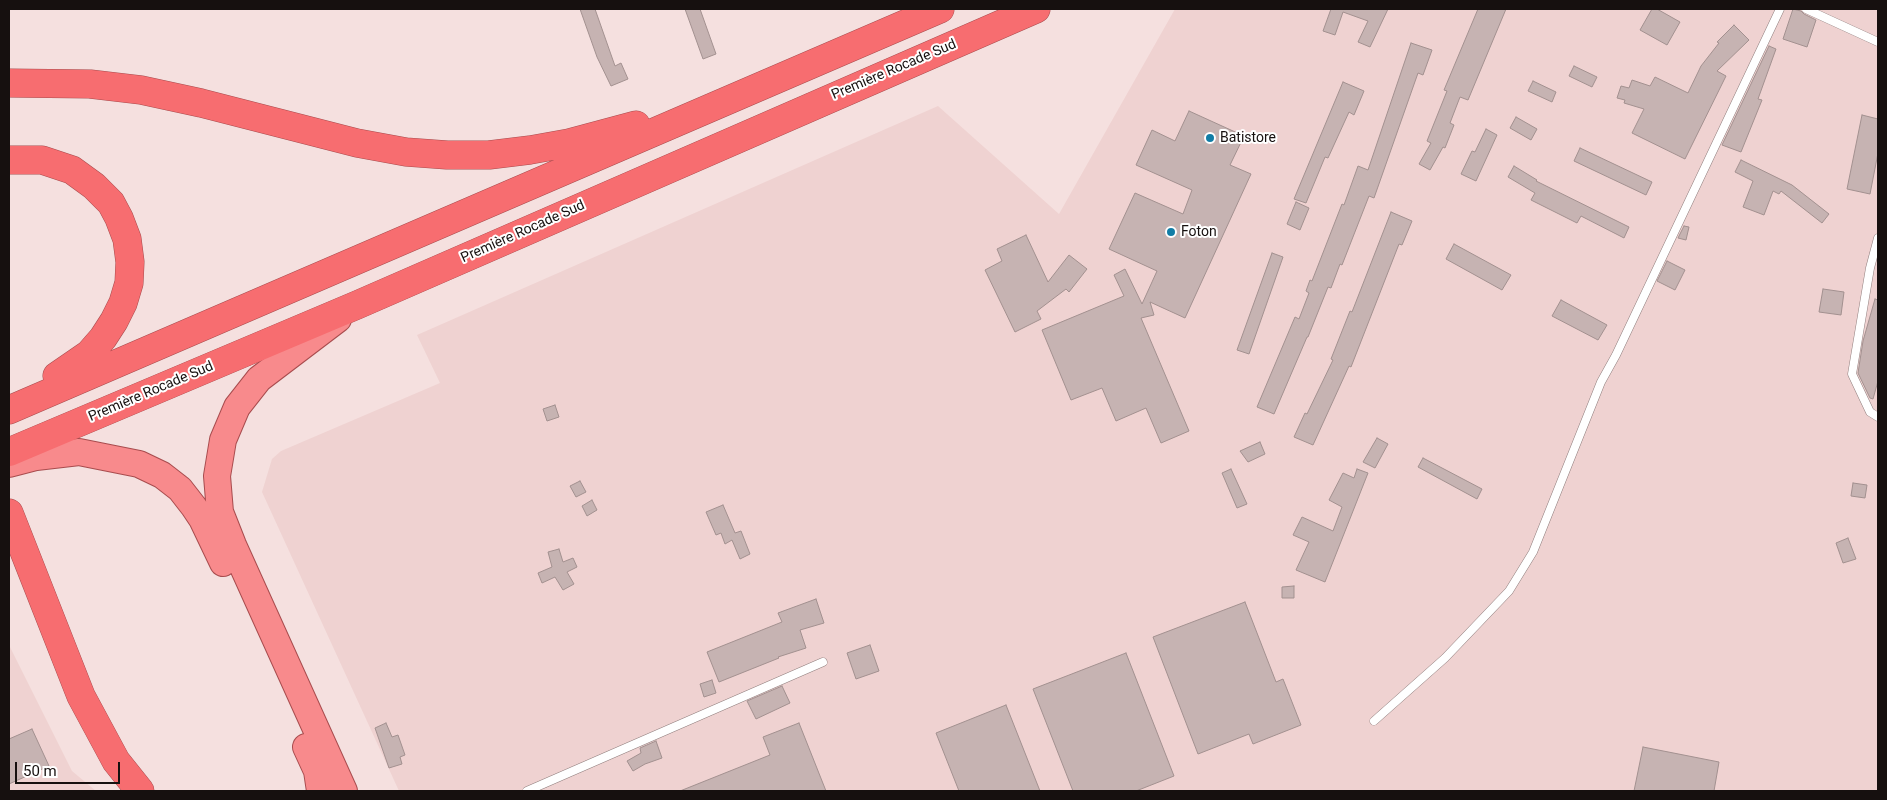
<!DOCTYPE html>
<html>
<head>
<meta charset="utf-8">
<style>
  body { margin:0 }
  #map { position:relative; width:1887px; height:800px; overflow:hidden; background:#f5e0df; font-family:Roboto,sans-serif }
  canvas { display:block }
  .frame { position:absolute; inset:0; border:10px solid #16100f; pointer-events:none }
  .scale { position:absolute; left:15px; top:762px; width:105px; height:22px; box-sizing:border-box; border:2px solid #16100f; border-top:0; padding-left:6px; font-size:15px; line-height:18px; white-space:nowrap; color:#16100f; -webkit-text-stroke:4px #fff; paint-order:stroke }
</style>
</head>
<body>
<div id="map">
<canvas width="1887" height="800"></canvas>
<div class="frame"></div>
<div class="scale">50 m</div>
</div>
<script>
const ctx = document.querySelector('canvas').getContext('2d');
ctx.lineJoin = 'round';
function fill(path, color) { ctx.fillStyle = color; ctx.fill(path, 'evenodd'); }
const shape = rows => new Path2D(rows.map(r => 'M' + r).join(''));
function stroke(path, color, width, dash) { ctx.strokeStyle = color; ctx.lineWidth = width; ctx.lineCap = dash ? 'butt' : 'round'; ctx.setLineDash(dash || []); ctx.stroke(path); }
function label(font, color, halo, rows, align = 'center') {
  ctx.font = font + ' Roboto,sans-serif'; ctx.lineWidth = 4; ctx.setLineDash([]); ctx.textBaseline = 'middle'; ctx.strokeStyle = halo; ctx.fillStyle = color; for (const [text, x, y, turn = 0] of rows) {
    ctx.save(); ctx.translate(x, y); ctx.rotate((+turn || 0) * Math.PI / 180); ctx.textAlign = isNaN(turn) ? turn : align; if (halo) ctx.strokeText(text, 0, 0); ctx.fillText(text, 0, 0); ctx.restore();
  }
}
fill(shape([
  [1175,9,1878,9,1878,791,399,791,262,492,272,459,281,451,440,383,417,335,938,106,1059,214],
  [9,645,72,771,96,791,9,791]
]), '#efd2d1');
const building = shape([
  [580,9,595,9,615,66,621,63,628,79,611,86,597,57,580,9],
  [685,9,700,9,716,54,703,59,685,9],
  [1331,9,1388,9,1370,47,1358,42,1368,21,1343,12,1335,35,1323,31,1331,9],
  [1478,9,1506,9,1468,100,1460,97,1450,123,1454,125,1445,148,1443,147,1430,170,1419,164,1431,143,1427,141,1447,91,1444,90,1478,9],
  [1652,9,1657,9,1680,22,1667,45,1640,30,1652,9],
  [1793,9,1801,11,1804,14,1816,20,1807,47,1783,39,1793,9],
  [1734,25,1749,40,1717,71,1726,76,1685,159,1632,133,1644,109,1624,103,1625,100,1617,98,1621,86,1629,88,1632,80,1650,86,1655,77,1688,93,1701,66,1719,43,1717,42,1734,25],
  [1411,43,1432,50,1423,75,1418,73,1374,198,1369,196,1342,265,1340,264,1331,288,1328,287,1308,337,1307,337,1274,414,1257,407,1295,317,1299,319,1309,293,1306,291,1310,280,1312,281,1342,204,1344,205,1358,166,1368,170,1411,43],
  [1769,46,1776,49,1758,99,1762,100,1741,152,1722,145,1769,46],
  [1574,66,1597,77,1592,87,1569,76,1574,66],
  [1533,81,1556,92,1552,102,1528,91,1533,81],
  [1343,82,1364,91,1354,115,1349,112,1328,158,1325,157,1306,203,1294,199,1343,82],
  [1189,111,1244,136,1230,165,1251,174,1185,318,1150,302,1154,315,1141,318,1189,431,1161,443,1146,408,1116,421,1102,388,1071,400,1042,330,1124,296,1114,275,1125,269,1142,304,1157,271,1109,249,1135,193,1183,214,1192,190,1136,165,1152,130,1175,141,1189,111],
  [1862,115,1878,119,1878,153,1870,194,1847,189,1862,115],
  [1516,117,1537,129,1531,140,1510,128,1516,117],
  [1486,129,1497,135,1476,181,1461,174,1472,151,1475,152,1486,129],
  [1580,148,1652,182,1646,195,1574,161,1580,148],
  [1741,160,1792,185,1829,214,1822,223,1781,191,1779,194,1773,191,1764,215,1743,207,1753,181,1735,172,1741,160],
  [1514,166,1537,180,1536,181,1629,227,1624,238,1581,216,1577,223,1531,200,1535,193,1508,177,1514,166],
  [1296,202,1309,208,1300,230,1287,224,1296,202],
  [1391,212,1412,221,1402,245,1399,244,1351,367,1349,366,1313,445,1294,437,1305,413,1307,414,1333,360,1331,359,1350,311,1352,312,1391,212],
  [1684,226,1689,227,1686,240,1678,238,1684,226],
  [1026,235,1048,282,1069,255,1087,269,1069,292,1066,289,1037,311,1041,319,1015,332,985,270,1002,261,997,249,1026,235],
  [1454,244,1511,275,1502,290,1446,259,1454,244],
  [1272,253,1283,257,1249,354,1237,350,1272,253],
  [1667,261,1685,270,1675,290,1657,281,1667,261],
  [1823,289,1844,292,1841,315,1819,312,1823,289],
  [1875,299,1878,300,1878,381,1873,399,1870,398,1858,373,1863,341,1875,299],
  [1561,300,1607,325,1598,340,1552,316,1561,300],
  [555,405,559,417,547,421,543,409,555,405],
  [1377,438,1388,444,1375,468,1363,462,1377,438],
  [1260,442,1265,454,1248,462,1240,451,1260,442],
  [1423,458,1482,489,1477,499,1418,467,1423,458],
  [1231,469,1247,504,1237,508,1222,473,1231,469],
  [1357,469,1368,473,1325,582,1296,570,1309,542,1293,535,1302,517,1333,531,1342,507,1329,500,1343,473,1354,478,1357,469],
  [580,481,586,492,576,497,570,486,580,481],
  [1853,483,1867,485,1865,498,1851,496,1853,483],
  [592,500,597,510,587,516,582,506,592,500],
  [723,505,735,533,741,531,750,554,740,559,732,540,725,544,721,533,716,535,706,512,723,505],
  [1848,538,1856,559,1843,563,1836,543,1848,538],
  [559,549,563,562,573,558,577,567,567,572,574,584,563,590,555,577,542,583,538,573,552,567,548,552,559,549],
  [1294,586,1294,598,1282,598,1282,587,1294,586],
  [816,599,824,623,800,630,806,648,778,657,779,658,719,682,707,652,782,622,778,613,816,599],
  [1245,602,1276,682,1283,679,1301,725,1253,744,1249,734,1198,754,1153,637,1245,602],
  [870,645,879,671,856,679,847,653,870,645],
  [1126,653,1174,776,1136,791,1073,791,1033,689,1126,653],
  [712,680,716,693,704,697,700,684,712,680],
  [782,686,790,703,756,719,747,701,782,686],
  [1006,705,1040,791,959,791,936,733,1006,705],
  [386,723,392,737,398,735,405,755,400,757,402,764,389,768,375,728,386,723],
  [799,723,826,791,680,791,770,755,763,737,799,723],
  [32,729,49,766,9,784,9,739,32,729],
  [656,741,662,758,645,764,633,771,627,761,641,753,640,748,656,741],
  [1643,747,1719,762,1714,791,1634,791,1643,747]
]);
fill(building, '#c6b3b2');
stroke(building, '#a39190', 1);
const service = shape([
  [1806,9,1878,42],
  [1878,238,1870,268,1852,374,1870,412,1878,417],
  [1374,721,1445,658,1509,591,1533,552,1601,382,1616,355,1780,9],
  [527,791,823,662]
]);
const trunk = shape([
  [338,319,259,379,237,407,223,440,217,476,220,512,233,545,344,791],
  [9,464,36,457,79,452,139,464,162,475,180,489,194,507,202,519,223,563],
  [306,747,317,771,320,791]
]);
const motorway = shape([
  [9,83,90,84,141,90,201,103,357,143,406,152,447,155,489,155,530,150,569,143,636,125],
  [9,160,42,160,72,170,94,186,111,203,119,218,127,239,130,262,129,283,123,303,114,321,103,338,89,354,57,376],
  [9,410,940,9],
  [9,452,357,305,1036,9],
  [9,513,81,696,116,761,140,791]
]);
stroke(service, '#907e7d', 9);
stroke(trunk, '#a84c4e', 28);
stroke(motorway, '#a84c4e', 29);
stroke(service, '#fff', 8);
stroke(trunk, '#f88a8c', 26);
stroke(motorway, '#f76d70', 28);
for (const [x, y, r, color] of [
  [1210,138,5,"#117da6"],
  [1171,232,5,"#117da6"]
]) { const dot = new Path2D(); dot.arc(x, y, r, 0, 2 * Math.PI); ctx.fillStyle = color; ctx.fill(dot); stroke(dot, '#fff', 2); }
label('14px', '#16100f', '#fff', [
  ["Première Rocade Sud",894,70,-23],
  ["Première Rocade Sud",523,232,-24],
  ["Première Rocade Sud",151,392,-23]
]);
label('14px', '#16100f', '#fff', [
  ["Batistore",1220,138],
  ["Foton",1181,232]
], 'left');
</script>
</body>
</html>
